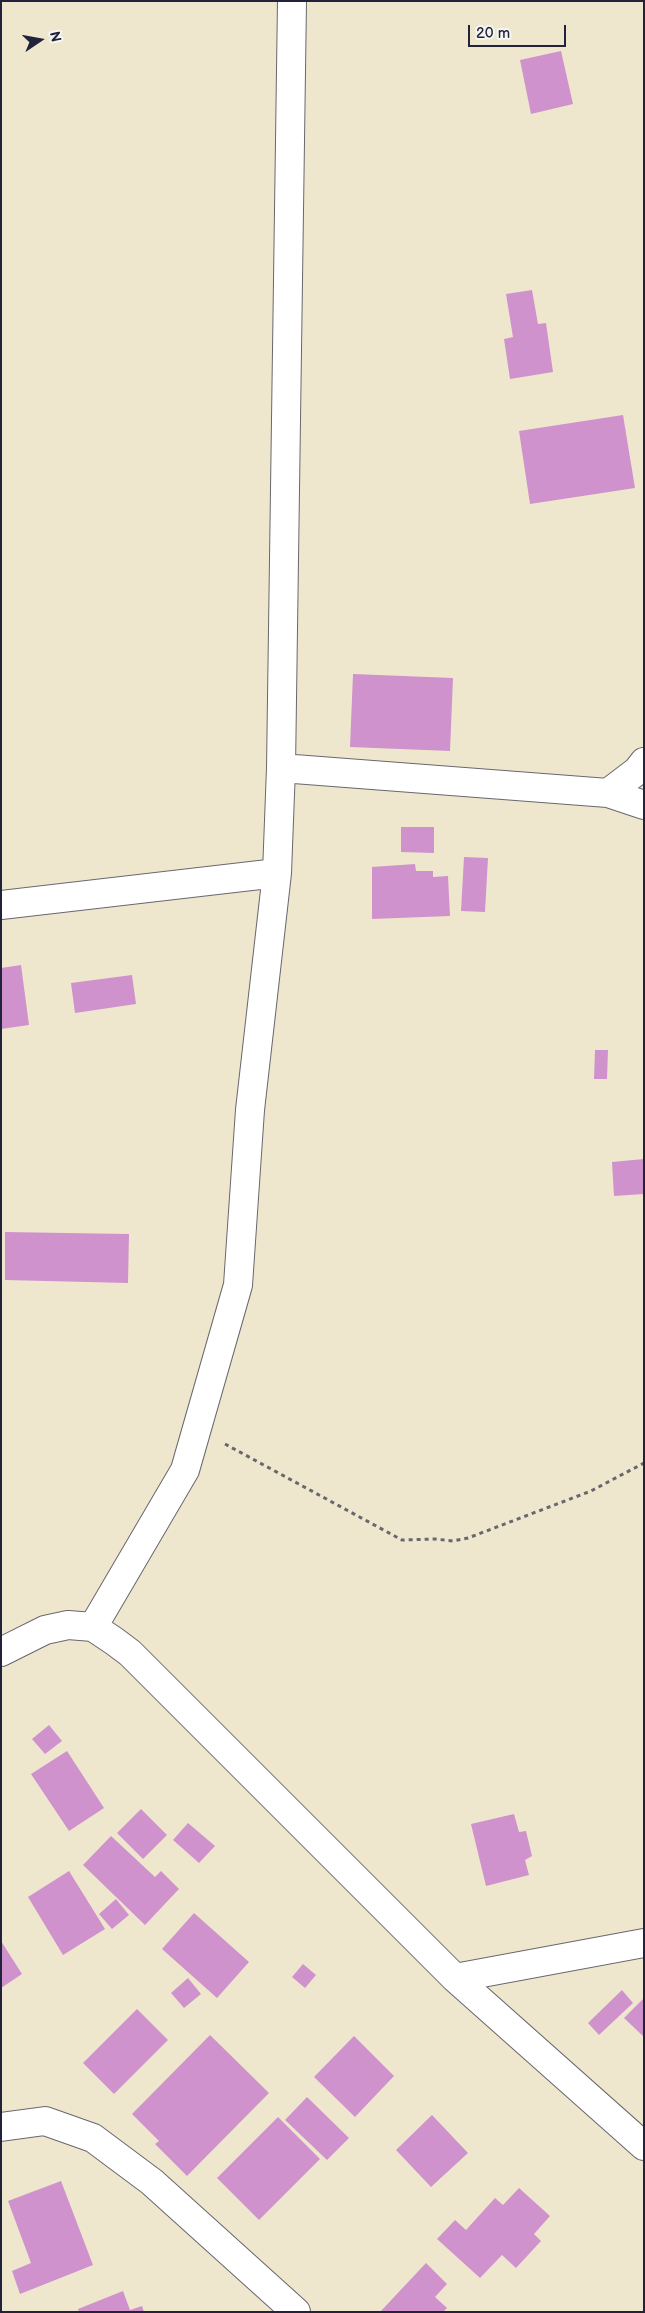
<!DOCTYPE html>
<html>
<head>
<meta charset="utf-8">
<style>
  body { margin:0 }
  #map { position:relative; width:645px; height:2313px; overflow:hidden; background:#eee7ce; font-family:"Balsamiq Sans",sans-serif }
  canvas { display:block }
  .frame { position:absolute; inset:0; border:2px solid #22223b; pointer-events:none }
  .north { position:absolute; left:15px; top:15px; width:50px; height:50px; -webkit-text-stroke:4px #f6f6f2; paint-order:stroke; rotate:78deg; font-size:14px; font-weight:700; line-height:20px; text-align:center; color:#22223b }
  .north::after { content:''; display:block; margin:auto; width:18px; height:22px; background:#22223b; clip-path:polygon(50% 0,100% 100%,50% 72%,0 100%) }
  .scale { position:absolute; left:468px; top:25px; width:98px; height:22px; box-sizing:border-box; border:2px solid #22223b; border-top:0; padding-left:6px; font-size:15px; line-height:18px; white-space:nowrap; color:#22223b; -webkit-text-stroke:4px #f6f6f2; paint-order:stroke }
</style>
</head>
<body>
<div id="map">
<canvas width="645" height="2313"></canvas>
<div class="frame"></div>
<div class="north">N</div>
<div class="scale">20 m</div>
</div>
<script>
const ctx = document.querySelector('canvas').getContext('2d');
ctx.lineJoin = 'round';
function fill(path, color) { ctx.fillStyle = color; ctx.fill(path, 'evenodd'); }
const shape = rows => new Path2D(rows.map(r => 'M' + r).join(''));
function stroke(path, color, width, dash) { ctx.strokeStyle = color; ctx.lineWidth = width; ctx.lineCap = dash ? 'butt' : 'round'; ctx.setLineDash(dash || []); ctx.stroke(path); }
fill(shape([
  [561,51,573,104,531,114,520,60],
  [532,290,538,324,546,323,553,372,510,379,504,339,513,337,506,294],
  [623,415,635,488,530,504,519,431],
  [353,674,453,678,450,751,350,747],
  [401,827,434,827,434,853,401,852],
  [464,857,488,858,485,912,461,911],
  [415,864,416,871,433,871,433,877,448,876,450,916,372,919,372,867],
  [21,965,29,1025,1,1029,1,968],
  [132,975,136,1004,75,1013,71,983],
  [595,1050,608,1050,607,1079,594,1079],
  [644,1159,644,1194,614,1196,612,1162],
  [5,1232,129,1234,128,1283,5,1280],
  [49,1725,62,1741,45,1754,32,1739],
  [67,1751,104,1808,69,1831,31,1774],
  [141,1809,167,1835,143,1859,117,1833],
  [514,1814,519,1832,526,1831,532,1856,525,1860,529,1875,486,1886,471,1824],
  [188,1823,215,1846,199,1863,173,1840],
  [111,1836,155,1877,161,1871,179,1889,145,1925,83,1865],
  [69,1871,105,1929,63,1955,28,1897],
  [116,1899,129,1915,112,1929,99,1914],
  [194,1913,249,1962,217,1998,162,1949],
  [1,1941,22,1974,1,1988],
  [303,1964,316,1975,305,1988,292,1977],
  [188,1978,201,1994,184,2008,171,1993],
  [622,1990,633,2003,599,2035,588,2023],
  [644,1998,644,2037,624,2018],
  [137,2009,168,2040,114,2094,83,2063],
  [210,2035,269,2093,187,2176,155,2144,159,2141,132,2114],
  [354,2036,394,2076,355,2117,314,2077],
  [307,2097,349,2138,327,2160,285,2120],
  [432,2115,468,2153,431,2187,396,2150],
  [278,2117,320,2159,259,2220,217,2178],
  [61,2181,93,2265,20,2294,12,2271,31,2263,8,2201],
  [519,2188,550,2216,534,2234,541,2241,516,2268,502,2255,480,2278,437,2239,455,2220,466,2230,495,2198,503,2205],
  [426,2263,447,2284,435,2297,447,2308,443,2312,380,2312],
  [123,2291,130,2310,142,2306,144,2312,79,2312,78,2309]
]), '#cf92cd');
const minor = shape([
  [281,768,608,793,637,771,644,762],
  [608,793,644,805],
  [1,905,277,873],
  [93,1627,185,1470,238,1285,250,1110,277,873,281,768,292,1],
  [1,1652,45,1630,68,1625,93,1627,114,1641,130,1653,455,1978,644,2146],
  [455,1978,644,1943],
  [1,2127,45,2121,93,2138,152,2182,296,2312]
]);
stroke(minor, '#69676e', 30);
stroke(shape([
  [225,1444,402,1540,435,1539,453,1541,468,1538,591,1491,644,1463]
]), '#69676e', 3, [4, 4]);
stroke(minor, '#fff', 28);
</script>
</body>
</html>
